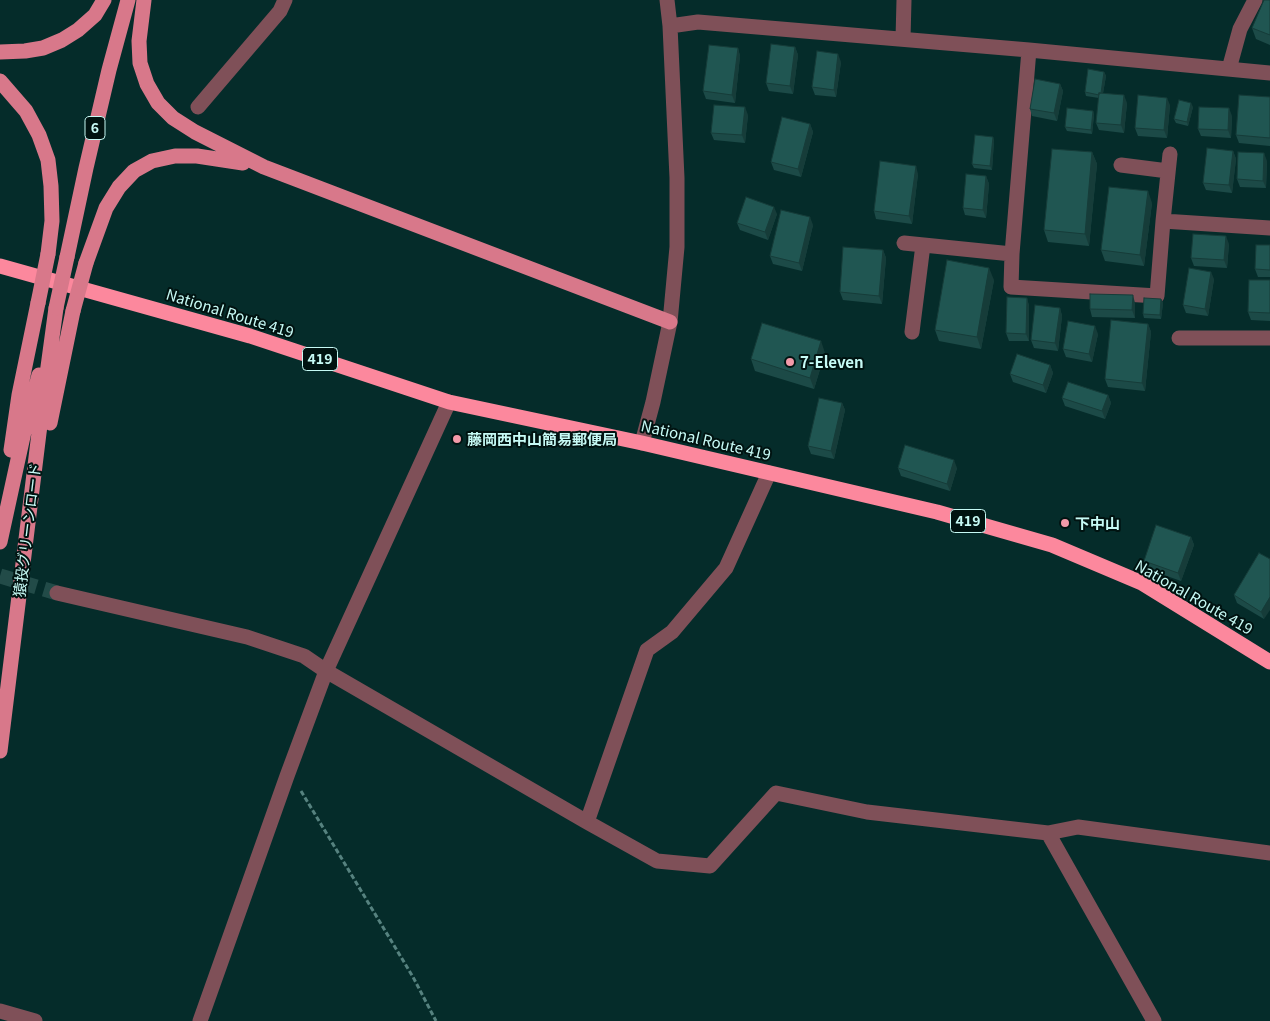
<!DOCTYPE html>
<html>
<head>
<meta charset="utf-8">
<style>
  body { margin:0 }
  canvas { display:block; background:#052c2a }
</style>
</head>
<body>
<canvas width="1270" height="1021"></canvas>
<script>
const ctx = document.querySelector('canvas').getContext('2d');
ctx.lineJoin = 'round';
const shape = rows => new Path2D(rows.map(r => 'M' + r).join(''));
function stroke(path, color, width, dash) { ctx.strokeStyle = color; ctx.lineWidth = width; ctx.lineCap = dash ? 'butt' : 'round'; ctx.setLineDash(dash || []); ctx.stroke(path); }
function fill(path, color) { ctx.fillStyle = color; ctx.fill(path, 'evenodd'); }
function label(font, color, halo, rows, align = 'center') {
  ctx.font = font + ' Georgia,"Noto Sans JP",serif'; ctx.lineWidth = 4; ctx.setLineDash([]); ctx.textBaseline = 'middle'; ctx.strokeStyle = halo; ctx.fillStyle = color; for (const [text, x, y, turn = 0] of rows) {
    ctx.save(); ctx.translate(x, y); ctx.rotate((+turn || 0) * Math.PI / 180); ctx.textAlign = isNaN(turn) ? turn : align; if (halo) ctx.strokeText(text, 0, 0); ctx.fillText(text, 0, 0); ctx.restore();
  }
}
stroke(shape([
  [0,576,57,593]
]), '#224b48', 15, [15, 8]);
stroke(shape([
  [301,791,413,977,436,1021]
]), '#56827f', 3, [5, 2.5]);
stroke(shape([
  [670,26,698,22,1029,50,1270,73],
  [903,39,904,0],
  [1029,50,1012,254,1011,287,1157,296,1163,221],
  [1229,69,1240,29,1255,0],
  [198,107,280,11,285,0],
  [1170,154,1163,221,1270,228],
  [1121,165,1168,171],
  [904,243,1012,254],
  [912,332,923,245],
  [1179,338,1270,338],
  [642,443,653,402,670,322,677,247,677,178,670,26,667,0],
  [57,593,247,637,304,656,326,671,587,822,657,861,710,866,776,793,867,812,1048,833,1078,827,1270,853],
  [587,822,647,650,672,632,726,568,769,473],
  [1048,833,1154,1021],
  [0,1011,35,1021],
  [200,1021,287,776,326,671,449,402]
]), '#7f5058', 15);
stroke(shape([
  [144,0,139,41,140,63,147,84,158,103,173,118,195,132,264,167,670,322],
  [0,52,25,51,43,48,62,40,78,30,95,15,104,0],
  [0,81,26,111,39,135,48,160,51,186,52,221,48,254],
  [67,257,86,168,109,70,128,0],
  [86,263,106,208,119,187,134,171,152,161,175,156,197,156,243,163],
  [50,423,73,311],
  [11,450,19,395,38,303],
  [0,542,24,432,39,375],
  [0,751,39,433,56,308]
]), '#d8788a', 15);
stroke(shape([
  [0,266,250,336,449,402,642,443,937,512,1052,545,1142,583,1270,662]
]), '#fc889d', 15);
stroke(shape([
  [38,303,48,254],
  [56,308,67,257],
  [73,311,86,263]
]), '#d8788a', 15);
fill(shape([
  [1270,0,1270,45,1256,39,1252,28],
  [795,47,798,55,793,94,769,91,766,83],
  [738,48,740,56,735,103,706,99,703,91],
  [841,62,836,97,815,95,812,87],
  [1104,72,1106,76,1103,93,1127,103,1124,133,1099,130,1096,123,1099,98,1086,96,1085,92],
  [1060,84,1063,91,1057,121,1032,116,1030,109],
  [1270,97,1270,146,1239,143,1236,135],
  [1170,105,1167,138,1138,136,1135,128],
  [1193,107,1188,126,1176,123,1174,119],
  [1093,111,1094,115,1092,134,1067,131,1065,127],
  [748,115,745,143,714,140,711,133],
  [1232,116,1231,138,1201,136,1198,129],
  [810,124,813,132,801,177,774,170,771,162],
  [993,137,994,141,992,170,974,168,972,164],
  [1233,151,1236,159,1232,193,1206,190,1203,183],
  [1092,152,1097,164,1089,246,1048,242,1044,230],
  [1267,161,1266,188,1240,187,1237,179],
  [918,174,912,224,876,219,874,211],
  [986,176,989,184,986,218,965,215,963,208],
  [1152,203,1144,266,1105,261,1101,250],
  [777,214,768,240,740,230,737,223],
  [813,225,802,271,773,264,770,256],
  [1229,244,1227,268,1194,266,1191,258],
  [1270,245,1270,277,1258,277,1255,269],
  [883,250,886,258,882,304,843,300,840,292],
  [1214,279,1208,316,1186,313,1183,305],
  [994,280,981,349,939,341,935,330],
  [1270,280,1270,321,1251,320,1248,312],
  [1027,298,1029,306,1029,341,1009,341,1006,333],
  [1161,299,1163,303,1161,319,1144,318,1143,314],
  [1135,303,1135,318,1092,317,1090,309],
  [1060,308,1062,316,1058,351,1034,348,1031,340],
  [1148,324,1151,332,1145,391,1108,387,1105,379],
  [1098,334,1092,362,1066,357,1063,349],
  [825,353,814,389,755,371,751,359],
  [1050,365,1053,373,1046,393,1013,382,1010,374],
  [1108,395,1111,403,1105,419,1065,406,1062,398],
  [842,403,845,410,834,459,811,454,808,446],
  [898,468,957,468,950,491,901,476],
  [1191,537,1194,545,1181,581,1147,569,1144,561],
  [1259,553,1264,619,1237,603,1234,595]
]), '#1c4a47');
fill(shape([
  [795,47,798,55,793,94,790,86],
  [738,48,740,56,735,103,732,95],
  [838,54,841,62,836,97,834,90],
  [1104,72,1106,76,1102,99,1101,95],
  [1060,84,1063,91,1057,121,1054,113],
  [1124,95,1127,103,1124,133,1121,125],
  [1167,98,1170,105,1167,138,1164,130],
  [1191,103,1193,107,1188,126,1187,122],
  [745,107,748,115,745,143,742,135],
  [1229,108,1232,116,1231,138,1228,130],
  [1093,111,1094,115,1092,134,1091,130],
  [810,124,813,132,801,177,798,169],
  [993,137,994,141,992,170,990,166],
  [1233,151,1236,159,1232,193,1229,185],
  [1092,152,1097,164,1089,246,1085,234],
  [1264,153,1267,161,1266,188,1263,181],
  [916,166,918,174,912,224,909,216],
  [986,176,989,184,986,218,983,210],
  [1148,191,1152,203,1144,266,1140,255],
  [774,207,777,214,768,240,765,232],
  [810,217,813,225,802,271,799,263],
  [1226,236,1229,244,1227,268,1224,260],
  [883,250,886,258,882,304,879,296],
  [989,268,994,280,981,349,977,337],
  [1211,272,1214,279,1208,316,1205,309],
  [1133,295,1135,303,1135,318,1132,310],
  [1027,298,1029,306,1029,341,1026,334],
  [1161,299,1163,303,1161,319,1160,315],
  [1060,308,1062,316,1058,351,1055,343],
  [1148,324,1151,332,1145,391,1142,383],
  [1095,326,1098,334,1092,362,1089,354],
  [821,341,825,353,814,389,810,378],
  [1050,365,1053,373,1046,393,1043,385],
  [1108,395,1111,403,1105,419,1102,411],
  [842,403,845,410,834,459,831,451],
  [954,460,957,468,950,491,947,484],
  [1191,537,1194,545,1181,581,1178,573],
  [1270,597,1270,610,1264,619,1261,612]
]), '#163c39');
const building = shape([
  [1264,0,1270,0,1270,35,1252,28,1264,0],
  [771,44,795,47,790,86,766,83,771,44],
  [709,45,738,48,732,95,703,91,709,45],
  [817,51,838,54,834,90,812,87,817,51],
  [1088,69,1104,72,1101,93,1099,93,1099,95,1085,92,1088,69],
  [1035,79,1060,84,1054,113,1030,109,1035,79],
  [1099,93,1124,95,1121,125,1096,123,1099,93],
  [1138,95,1167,98,1164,130,1135,128,1138,95],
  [1239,95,1270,97,1270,138,1236,135,1239,95],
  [1179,100,1191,103,1187,122,1174,119,1179,100],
  [714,105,745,107,742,135,711,133,714,105],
  [1199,107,1229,108,1228,130,1198,129,1199,107],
  [1067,108,1093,111,1091,130,1065,127,1067,108],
  [782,117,810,124,798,169,771,162,782,117],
  [975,135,993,137,990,166,972,164,975,135],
  [1207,148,1233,151,1229,185,1203,183,1207,148],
  [1052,149,1092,152,1085,234,1044,230,1052,149],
  [1238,152,1264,153,1263,181,1237,179,1238,152],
  [880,161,916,166,909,216,874,211,880,161],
  [966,174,986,176,983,210,963,208,966,174],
  [1109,187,1148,191,1140,255,1101,250,1109,187],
  [746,197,774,207,765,232,737,223,746,197],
  [781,210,810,217,799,263,770,256,781,210],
  [1193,234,1226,236,1224,260,1191,258,1193,234],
  [1256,245,1270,245,1270,270,1255,269,1256,245],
  [843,247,883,250,879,296,840,292,843,247],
  [947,260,989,268,977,337,935,330,947,260],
  [1189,268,1211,272,1205,309,1183,305,1189,268],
  [1249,280,1270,280,1270,313,1248,312,1249,280],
  [1090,294,1133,295,1132,310,1090,309,1090,294],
  [1007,297,1027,298,1026,334,1006,333,1007,297],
  [1144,298,1161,299,1160,315,1143,314,1144,298],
  [1035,305,1060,308,1055,343,1031,340,1035,305],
  [1111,320,1148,324,1142,383,1105,379,1111,320],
  [1068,321,1095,326,1089,354,1063,349,1068,321],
  [762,323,821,341,810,378,751,359,762,323],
  [1017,354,1050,365,1043,385,1010,374,1017,354],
  [1068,382,1108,395,1102,411,1062,398,1068,382],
  [819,398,842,403,831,451,808,446,819,398],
  [905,445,954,460,947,484,898,468,905,445],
  [1156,525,1191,537,1178,573,1144,561,1156,525],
  [1259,553,1270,559,1270,597,1261,612,1234,595,1259,553]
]);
fill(building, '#205652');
stroke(building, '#163c39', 1);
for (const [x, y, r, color] of [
  [790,362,5,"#f39aa9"],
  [457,439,5,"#f39aa9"],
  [1065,523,5,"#f39aa9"]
]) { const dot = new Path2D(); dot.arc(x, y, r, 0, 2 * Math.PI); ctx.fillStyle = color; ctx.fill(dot); stroke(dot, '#001311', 2); }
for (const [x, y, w] of [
  [95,128,20],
  [320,359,35],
  [968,521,35]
]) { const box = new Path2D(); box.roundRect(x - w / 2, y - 11.5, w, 23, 4); ctx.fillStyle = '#001311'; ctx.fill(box); stroke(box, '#c6faf5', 1); }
label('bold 14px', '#c6faf5', null, [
  ["6",95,128],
  ["419",320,359],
  ["419",968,521]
]);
label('15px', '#c6faf5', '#001311', [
  ["National Route 419",230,313,17],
  ["National Route 419",706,440,13],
  ["猿投グリーンロード",27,530,-83],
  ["National Route 419",1194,597,30]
]);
label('bold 15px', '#c6faf5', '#001311', [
  ["7-Eleven",800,362],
  ["藤岡西中山簡易郵便局",467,439],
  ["下中山",1075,523]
], 'left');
</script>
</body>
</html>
